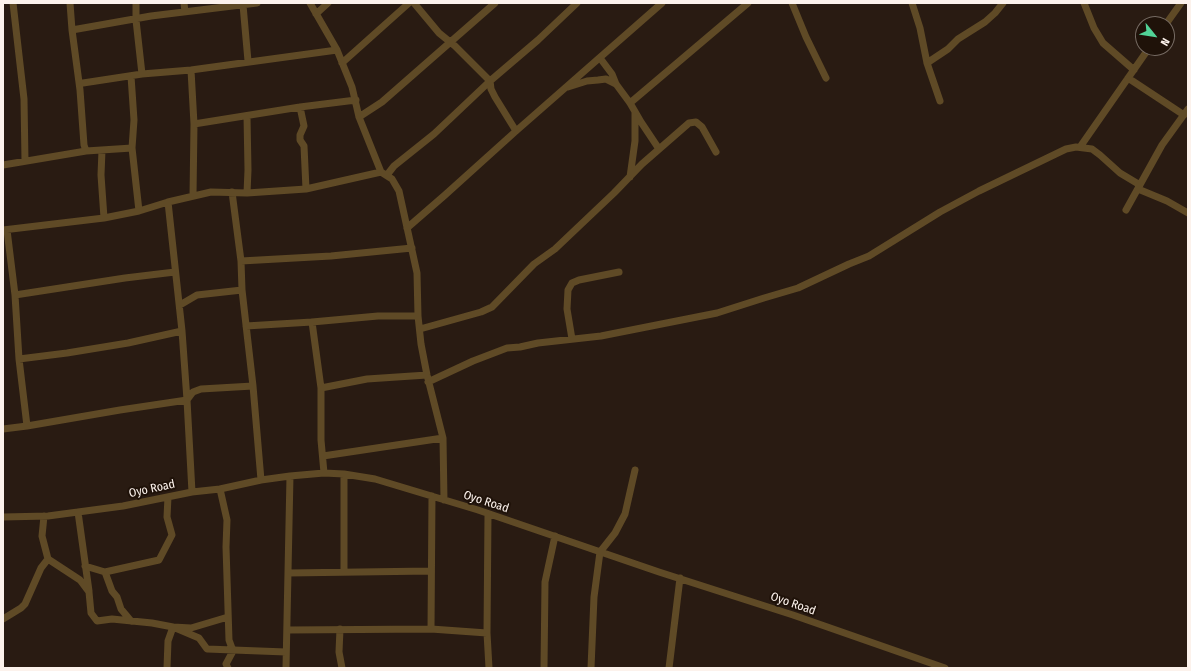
<!DOCTYPE html>
<html>
<head>
<meta charset="utf-8">
<style>
  body { margin:0 }
  #map { position:relative; width:1191px; height:671px; overflow:hidden; background:#291b12; font-family:"Fira Sans Condensed",sans-serif }
  canvas { display:block }
  .frame { position:absolute; inset:0; border:4px solid #fcf2ec; pointer-events:none }
  .north { position:absolute; left:1135px; top:16px; width:40px; height:40px; box-sizing:border-box; background:#1f1209; border:1px solid #776c64; border-radius:50%; rotate:120deg; font-size:11px; font-weight:700; line-height:16px; text-align:center; color:#fcf2ec }
  .north::after { content:''; display:block; margin:auto; width:14px; height:18px; background:#51d397; clip-path:polygon(50% 0,100% 100%,50% 72%,0 100%) }
</style>
</head>
<body>
<div id="map">
<canvas width="1191" height="671"></canvas>
<div class="frame"></div>
<div class="north">N</div>
</div>
<script>
const ctx = document.querySelector('canvas').getContext('2d');
ctx.lineJoin = 'round';
const shape = rows => new Path2D(rows.map(r => 'M' + r).join(''));
function stroke(path, color, width, dash) { ctx.strokeStyle = color; ctx.lineWidth = width; ctx.lineCap = dash ? 'butt' : 'round'; ctx.setLineDash(dash || []); ctx.stroke(path); }
function label(font, color, halo, rows, align = 'center') {
  ctx.font = font + ' "Fira Sans Condensed",sans-serif'; ctx.lineWidth = 4; ctx.setLineDash([]); ctx.textBaseline = 'middle'; ctx.strokeStyle = halo; ctx.fillStyle = color; for (const [text, x, y, turn = 0] of rows) {
    ctx.save(); ctx.translate(x, y); ctx.rotate((+turn || 0) * Math.PI / 180); ctx.textAlign = isNaN(turn) ? turn : align; if (halo) ctx.strokeText(text, 0, 0); ctx.fillText(text, 0, 0); ctx.restore();
  }
}
stroke(shape([
  [13,3,24,99,25,161],
  [70,3,72,30,80,90,84,145,86,151],
  [136,3,136,20,142,74],
  [184,3,185,12],
  [310,3,337,50,352,87,359,117,381,172,392,179,399,191,417,273,418,316,421,344,427,375,443,438,444,500],
  [414,3,439,33,455,46,490,81,491,89,495,97,516,131],
  [792,3,806,37,826,78],
  [912,3,920,28,927,63,940,101],
  [1084,3,1094,28,1103,43,1134,70],
  [243,5,248,61],
  [316,14,328,3],
  [1166,24,1181,3],
  [72,30,151,16,257,3],
  [600,58,612,74,616,84,630,103,641,122,659,149],
  [342,63,409,3],
  [927,63,948,49,958,39,985,22,995,13,1003,3],
  [191,70,194,124,193,196],
  [131,76,134,120,132,148,139,211],
  [1128,78,1184,115],
  [83,83,142,74,191,70,337,50],
  [568,87,587,81,598,80,606,79,616,84],
  [630,103,748,3],
  [300,107,304,126,300,135,300,140,304,146,306,189],
  [247,116,248,170,247,193],
  [359,117,382,102,495,3],
  [194,124,300,107,356,100],
  [1080,147,1149,48],
  [102,150,101,175,104,218],
  [3,165,86,151,132,148],
  [387,175,394,166,434,134,490,81,538,40,577,3],
  [630,177,635,141,635,112],
  [1138,189,1167,201,1188,213],
  [232,192,241,261,242,290,253,386,261,480],
  [168,202,182,331,187,400,192,492],
  [1126,210,1162,145,1188,109],
  [407,228,445,195,516,131,662,3],
  [3,230,104,218,139,211,168,202,211,192,247,193,306,189,381,172],
  [241,261,331,256,412,248],
  [15,295,125,278,175,272],
  [180,305,197,295,242,290],
  [312,322,321,388,321,440,324,473],
  [246,326,312,322,378,316,418,316],
  [420,329,481,312,492,307,534,264,555,249,614,193,642,164,689,123,696,122,702,127,716,152],
  [572,339,567,309,568,290,572,283,579,280,619,272],
  [19,359,67,353,128,343,182,331],
  [428,382,473,361,507,348,520,347,538,343,601,336,717,313,764,298,798,288,849,264,869,256,940,212,979,191,1066,149,1076,147,1092,149,1100,155,1120,173,1140,185],
  [321,388,367,379,427,375],
  [27,426,120,410,187,400,193,392,201,389,253,386],
  [3,429,27,426,19,359,15,295,7,230],
  [323,456,443,438],
  [344,474,344,572],
  [220,489,227,520,226,547,229,640,233,651,226,664,228,668],
  [78,512,89,591],
  [488,514,487,633,489,668],
  [3,517,48,516,123,506,192,492,220,489,261,480,290,476,324,473,344,474,375,479,478,510,659,572,793,615,945,668],
  [48,559,80,580,89,592,91,613,97,621,112,619,152,623,173,627,199,638,207,649,286,652],
  [85,566,105,572,159,560,172,535,167,517,168,497],
  [105,572,112,591,117,597,121,609,131,621],
  [288,573,431,571],
  [3,619,21,608,25,604,41,568,48,559,42,536,44,516],
  [340,629,339,652,342,668],
  [431,629,432,496],
  [288,630,431,629,487,633],
  [167,668,168,641,173,627,191,628,228,617],
  [286,668,290,476],
  [544,668,545,582,555,536],
  [591,668,594,597,600,552,615,533,625,514,635,470],
  [669,668,680,578]
]), '#5f4a26', 7);
label('12px', '#fcf2ec', '#1f1209', [
  ["Oyo Road",152,489,-12],
  ["Oyo Road",486,502,18],
  ["Oyo Road",793,604,19]
]);
</script>
</body>
</html>
